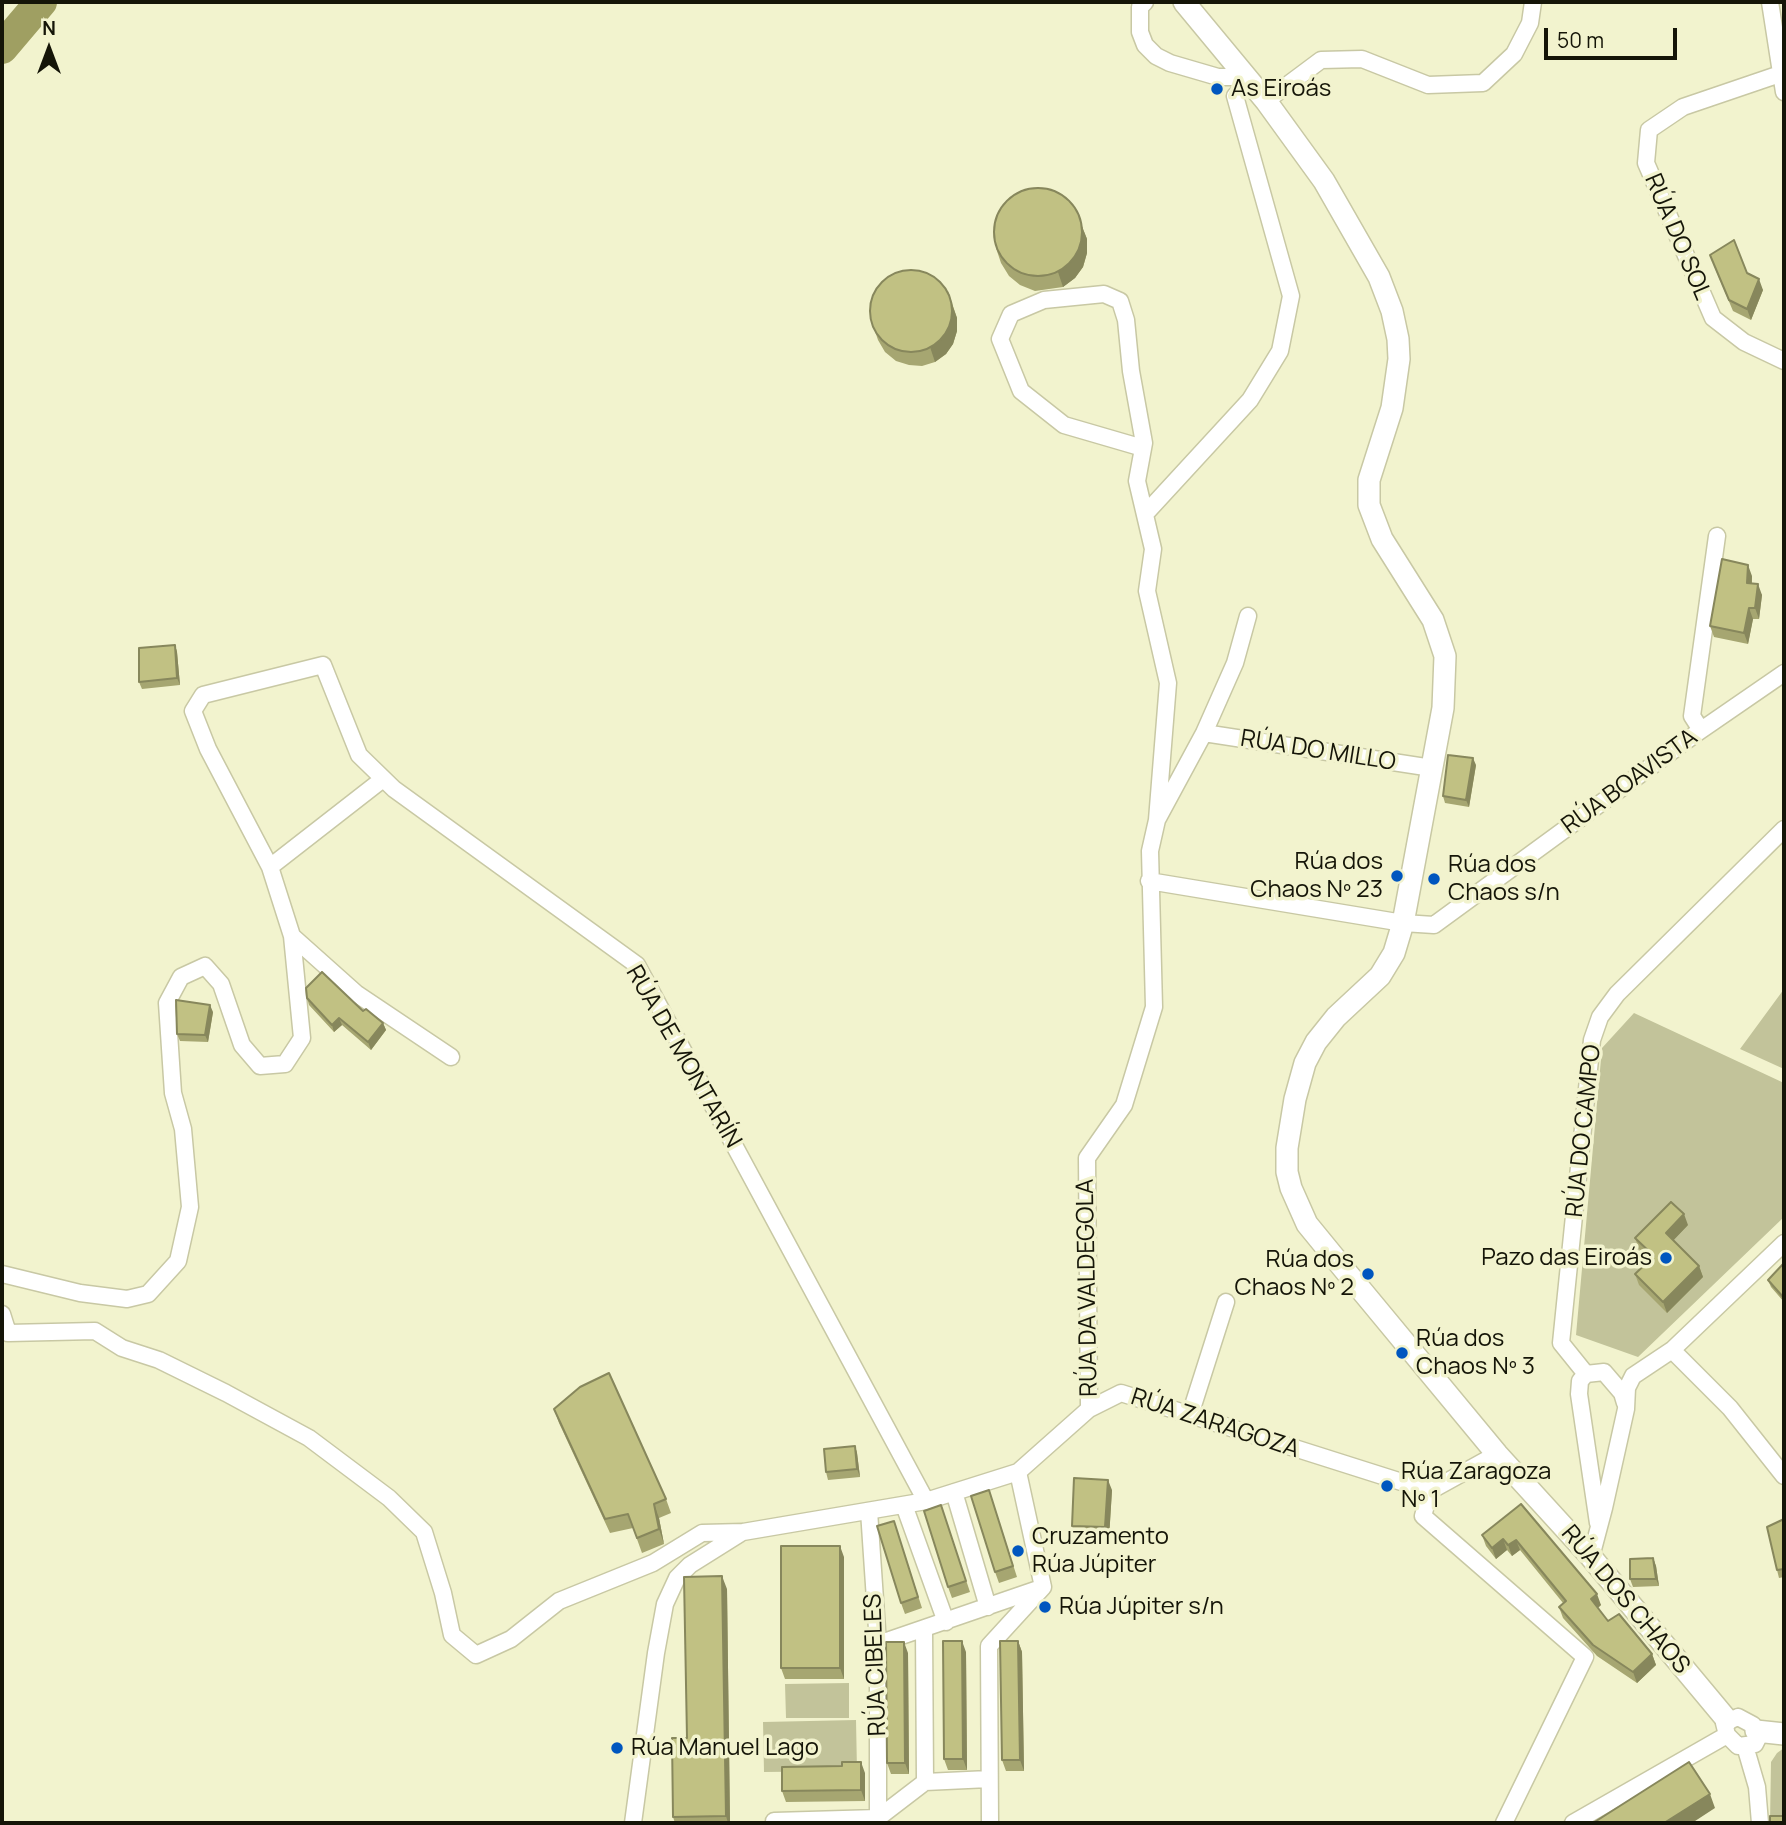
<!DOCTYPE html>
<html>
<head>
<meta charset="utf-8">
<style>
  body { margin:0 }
  #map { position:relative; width:1786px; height:1825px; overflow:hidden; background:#f2f3ce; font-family:Manrope,sans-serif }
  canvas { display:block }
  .frame { position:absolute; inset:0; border:4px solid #151508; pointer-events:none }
  .north { position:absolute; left:14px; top:14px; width:70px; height:70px; -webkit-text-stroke:5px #f2f3ce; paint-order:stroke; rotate:0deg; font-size:19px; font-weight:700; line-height:28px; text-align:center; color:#151508 }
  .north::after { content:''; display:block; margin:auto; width:24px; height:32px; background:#151508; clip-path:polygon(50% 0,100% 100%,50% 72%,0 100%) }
  .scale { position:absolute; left:1544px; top:28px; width:133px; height:32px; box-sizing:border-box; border:4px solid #151508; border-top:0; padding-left:9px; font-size:21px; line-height:24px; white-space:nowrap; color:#151508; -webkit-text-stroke:5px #f2f3ce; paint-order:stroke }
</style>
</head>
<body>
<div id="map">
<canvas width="1786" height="1825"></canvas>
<div class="frame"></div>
<div class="north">N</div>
<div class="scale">50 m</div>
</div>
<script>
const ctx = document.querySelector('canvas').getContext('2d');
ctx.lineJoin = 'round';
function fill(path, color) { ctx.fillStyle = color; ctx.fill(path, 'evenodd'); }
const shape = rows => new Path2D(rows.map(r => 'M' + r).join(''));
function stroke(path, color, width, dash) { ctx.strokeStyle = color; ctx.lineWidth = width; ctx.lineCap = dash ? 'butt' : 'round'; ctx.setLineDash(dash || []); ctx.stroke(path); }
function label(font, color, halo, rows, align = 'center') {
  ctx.font = font + ' Manrope,sans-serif'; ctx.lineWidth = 7; ctx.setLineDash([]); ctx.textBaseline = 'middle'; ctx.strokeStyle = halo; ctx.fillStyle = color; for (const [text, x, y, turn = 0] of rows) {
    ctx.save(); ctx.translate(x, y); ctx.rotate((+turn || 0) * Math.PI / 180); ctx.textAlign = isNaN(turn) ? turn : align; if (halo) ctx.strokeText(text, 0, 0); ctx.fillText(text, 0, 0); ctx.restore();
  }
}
fill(shape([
  [1784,989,1784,1069,1740,1049],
  [1634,1013,1784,1083,1784,1217,1638,1357,1576,1335,1602,1048],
  [849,1683,849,1718,786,1718,785,1684],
  [856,1720,857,1771,764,1772,763,1722],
  [1784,1748,1784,1823,1770,1823,1771,1762,1777,1753]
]), '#c2c39a');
stroke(shape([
  [2,48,41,2]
]), '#9f9f62', 32);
const street = shape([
  [1145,2,1140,7,1140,32,1145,45,1156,56,1170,63,1218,77,1246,77],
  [1770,2,1784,92],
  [1780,74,1683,107,1649,130,1646,163,1713,318,1744,342,1784,361],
  [1266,101,1321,60,1362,59,1428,85,1483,83,1514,54,1530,23,1533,2],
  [1143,448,1064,425,1021,391,1000,339,1011,314,1044,300,1104,294,1120,301,1126,320,1131,371,1144,443,1137,481,1153,549,1147,591,1168,683,1157,820],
  [1146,513,1250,400,1280,351,1291,296,1235,96,1249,81],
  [1701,730,1692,716,1717,536],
  [1204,733,1432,768],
  [270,867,383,779],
  [1149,881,1403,923,1434,925,1694,735,1784,673],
  [292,936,357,994,451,1057],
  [2,1274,80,1293,127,1299,148,1294,178,1261,190,1207,183,1129,173,1093,167,1003,181,977,205,966,221,984,242,1045,260,1066,285,1064,302,1038,292,936,270,867,208,749,193,711,203,695,323,665,359,755,394,789,637,965,926,1501],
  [2,1314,8,1333,95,1331,122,1348,159,1360,226,1393,309,1438,389,1498,424,1532,443,1593,452,1635,476,1655,511,1639,559,1601,653,1563,702,1533,743,1532,926,1501,1018,1472,1089,1409,1121,1393,1430,1491,1497,1454],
  [1672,1350,1730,1408,1784,1476],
  [1586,1374,1561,1343,1592,1040,1600,1017,1617,994,1784,829],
  [1586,1374,1580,1381,1579,1394,1598,1523],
  [1586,1374,1604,1372,1622,1393,1625,1403],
  [1089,1409,1087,1158,1124,1105,1154,1007,1150,851,1157,820,1204,733,1235,663,1248,616],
  [1190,1415,1226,1302],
  [1018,1472,1043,1587],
  [1430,1491,1423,1516,1585,1657,1504,1823],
  [954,1492,988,1607],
  [904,1505,946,1622],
  [869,1511,878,1644,878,1818],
  [1591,1557,1604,1508,1626,1409,1627,1388,1633,1376,1672,1350,1784,1243],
  [924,1629,925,1782],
  [878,1644,1041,1588],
  [1738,1717,1753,1725,1759,1736,1755,1744,1738,1746,1727,1735,1724,1723,1738,1717],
  [1745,1746,1757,1787,1760,1823],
  [633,1823,656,1653,665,1604,677,1578,690,1565,741,1533],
  [774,1823,774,1821,878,1818,925,1782,989,1779],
  [990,1823,989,1646,1043,1587],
  [1573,1823,1727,1735]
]);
const secondary = shape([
  [1184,2,1266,101,1324,181,1379,277,1392,311,1398,339,1399,359,1392,408,1369,480,1369,505,1382,539,1433,620,1445,656,1443,708,1403,923,1394,953,1380,976,1336,1017,1316,1042,1305,1063,1295,1099,1287,1148,1287,1172,1291,1188,1307,1224,1343,1268,1497,1454,1591,1557,1727,1720],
  [1756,1731,1784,1734]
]);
stroke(street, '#c8c8a4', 19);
stroke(secondary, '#c8c8a4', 24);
stroke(street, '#fff', 16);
stroke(secondary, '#fff', 21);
fill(shape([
  [1076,211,1087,239,1087,253,1083,267,1075,278,1063,287,1035,291,1020,285,1009,276,1001,263,996,248],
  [1714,266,1747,273,1763,290,1751,320,1733,311],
  [948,291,957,318,957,331,953,344,946,354,935,362,922,366,909,365,896,361,885,352,878,340,873,325],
  [1752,576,1752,583,1762,595,1759,619,1753,619,1748,644,1714,637,1710,626],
  [175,645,177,652,180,685,142,689,139,682],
  [1476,765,1469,807,1445,803,1443,796],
  [307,998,363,1011,383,1023,386,1030,371,1050,342,1025,334,1032,309,1005],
  [213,1012,208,1042,180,1041,177,1034],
  [1688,1225,1673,1240,1699,1266,1703,1277,1667,1313,1639,1285,1635,1274,1650,1259,1639,1249,1635,1238],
  [1784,1263,1784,1302,1771,1287,1768,1280],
  [554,1409,666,1499,671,1513,659,1518,664,1544,642,1553,633,1528,610,1533,559,1423],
  [855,1446,857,1453,860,1477,828,1480,826,1472],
  [989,1490,1017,1577,999,1583,995,1572],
  [1112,1490,1109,1538,1076,1537,1072,1526],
  [1521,1504,1601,1605,1598,1608,1608,1621,1652,1654,1656,1665,1637,1683,1597,1656,1563,1618,1559,1607,1563,1603,1520,1550,1512,1556,1507,1550,1496,1559,1486,1546,1482,1535],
  [941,1505,970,1592,952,1598,948,1587],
  [1784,1519,1784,1577,1779,1578,1777,1570],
  [894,1521,922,1608,905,1614,901,1603],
  [844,1557,844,1679,785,1679,781,1668],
  [1653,1558,1656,1566,1659,1586,1633,1587,1630,1579],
  [727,1589,730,1823,675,1823,673,1817,687,1738],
  [1018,1641,1022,1652,1024,1771,1006,1771,1002,1760],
  [966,1652,967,1770,948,1770,944,1759],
  [908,1653,909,1774,891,1774,887,1763],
  [865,1773,865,1801,786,1802,782,1791]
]), '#a6a671');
fill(shape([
  [1081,224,1087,239,1087,253,1083,267,1075,278,1063,287,1058,272],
  [1759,279,1763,290,1751,320,1747,309],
  [952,304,957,318,957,331,953,344,946,354,935,362,930,347],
  [1748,565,1752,576,1751,593,1747,583],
  [1758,584,1762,595,1759,619,1755,608],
  [1749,608,1753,619,1748,644,1744,633],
  [175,645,177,652,180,685,177,678],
  [1473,758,1476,765,1469,807,1466,800],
  [210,1005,213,1012,208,1042,205,1035],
  [339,1018,342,1025,334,1032,332,1025],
  [383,1023,386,1030,371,1050,368,1042],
  [1684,1214,1688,1225,1670,1244,1666,1233],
  [1699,1266,1703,1277,1667,1313,1663,1302],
  [855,1446,857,1453,860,1477,857,1469],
  [1108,1480,1112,1490,1109,1538,1105,1527],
  [654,1504,659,1518,664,1544,659,1529],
  [1503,1539,1507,1550,1496,1559,1492,1548],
  [1516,1540,1520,1550,1512,1556,1508,1545],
  [840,1546,844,1557,844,1679,840,1668],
  [1653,1558,1656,1566,1659,1586,1656,1579],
  [722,1576,727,1589,730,1823,728,1823,726,1816],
  [1597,1594,1601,1605,1595,1610,1591,1599],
  [962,1641,966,1652,967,1770,963,1759],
  [1018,1641,1022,1652,1024,1771,1020,1760],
  [904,1642,908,1653,909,1774,905,1763],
  [1652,1654,1656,1665,1637,1683,1633,1672],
  [861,1762,865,1773,865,1801,861,1790],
  [1710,1794,1715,1808,1692,1823,1664,1823]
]), '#87875c');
const building = shape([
  '994 232a44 44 0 1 1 88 0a44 44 0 1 1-88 0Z',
  [1734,240,1747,273,1759,279,1747,309,1729,300,1710,255,1734,240],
  '870 311a41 41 0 1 1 82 0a41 41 0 1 1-82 0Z',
  [1722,559,1748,565,1747,583,1758,584,1755,608,1749,608,1744,633,1710,626,1722,559],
  [175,645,177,678,139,682,139,648,175,645],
  [1448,755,1473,758,1466,800,1443,796,1448,755],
  [322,972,363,1011,366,1009,383,1023,368,1042,339,1018,332,1025,307,998,306,988,322,972],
  [176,1000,210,1005,205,1035,177,1034,176,1000],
  [1671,1202,1684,1214,1666,1233,1699,1266,1663,1302,1635,1274,1654,1256,1635,1238,1671,1202],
  [1784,1263,1784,1298,1768,1280,1784,1263],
  [609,1373,666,1499,654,1504,659,1529,637,1538,628,1514,605,1519,554,1409,580,1387,609,1373],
  [855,1446,857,1469,826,1472,824,1449,855,1446],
  [1074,1478,1108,1480,1105,1527,1072,1526,1074,1478],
  [989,1490,1013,1566,995,1572,971,1496,989,1490],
  [1521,1504,1597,1594,1591,1599,1608,1621,1619,1614,1652,1654,1633,1672,1593,1645,1559,1607,1566,1601,1516,1540,1508,1545,1503,1539,1492,1548,1482,1535,1521,1504],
  [941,1505,966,1581,948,1587,924,1511,941,1505],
  [1784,1519,1784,1569,1777,1570,1767,1527,1784,1519],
  [894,1521,918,1597,901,1603,877,1526,894,1521],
  [781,1546,840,1546,840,1668,781,1668,781,1546],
  [1653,1558,1656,1579,1630,1579,1630,1559,1653,1558],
  [722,1576,726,1816,673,1817,672,1738,687,1738,684,1577,722,1576],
  [943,1641,962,1641,963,1759,944,1759,943,1641],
  [1000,1641,1018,1641,1020,1760,1002,1760,1000,1641],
  [886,1642,904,1642,905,1763,887,1763,886,1642],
  [842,1762,861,1762,861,1790,782,1791,782,1767,842,1766,842,1762],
  [1689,1762,1710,1794,1664,1823,1593,1823,1689,1762],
  [1770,1816,1784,1816,1784,1823,1770,1823,1770,1816]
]);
fill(building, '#c1c183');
stroke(building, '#87875c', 2);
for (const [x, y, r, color] of [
  [1217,89,7,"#0056bf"],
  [1397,876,7,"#0056bf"],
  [1434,879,7,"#0056bf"],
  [1666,1258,7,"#0056bf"],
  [1368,1274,7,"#0056bf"],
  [1402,1353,7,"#0056bf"],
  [1387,1486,7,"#0056bf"],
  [1018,1551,7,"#0056bf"],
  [1045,1607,7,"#0056bf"],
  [617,1748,7,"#0056bf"]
]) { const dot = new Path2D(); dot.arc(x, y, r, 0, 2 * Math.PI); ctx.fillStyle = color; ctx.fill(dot); stroke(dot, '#f2f3ce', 2.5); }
label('24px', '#151508', '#f2f3ce', [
  ["As Eiroás",1231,89],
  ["Rúa dos",1383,862,"right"],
  ["Chaos Nº 23",1383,890,"right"],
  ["Rúa dos",1448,865],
  ["Chaos s/n",1448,893],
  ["Pazo das Eiroás",1652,1258,"right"],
  ["Rúa dos",1354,1260,"right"],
  ["Chaos Nº 2",1354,1288,"right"],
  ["Rúa dos",1416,1339],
  ["Chaos Nº 3",1416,1367],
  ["Rúa Zaragoza",1401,1472],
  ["Nº 1",1401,1500],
  ["Cruzamento",1032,1537],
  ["Rúa Júpiter",1032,1565],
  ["Rúa Júpiter s/n",1059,1607],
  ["Rúa Manuel Lago",631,1748]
], 'left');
label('24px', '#151508', '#f2f3ce', [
  ["RÚA DO SOL",1677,237,67],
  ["RÚA DO MILLO",1318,751,9],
  ["RÚA BOAVISTA",1630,782,-36],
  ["RÚA DE MONTARÍN",683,1057,60],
  ["RÚA DO CAMPO",1584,1131,-84],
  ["RÚA DA VALDEGOLA",1088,1288,-91],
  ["RÚA ZARAGOZA",1215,1424,18],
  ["RÚA DOS CHAOS",1625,1600,50],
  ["RÚA CIBELES",876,1665,-92]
]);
</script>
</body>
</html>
